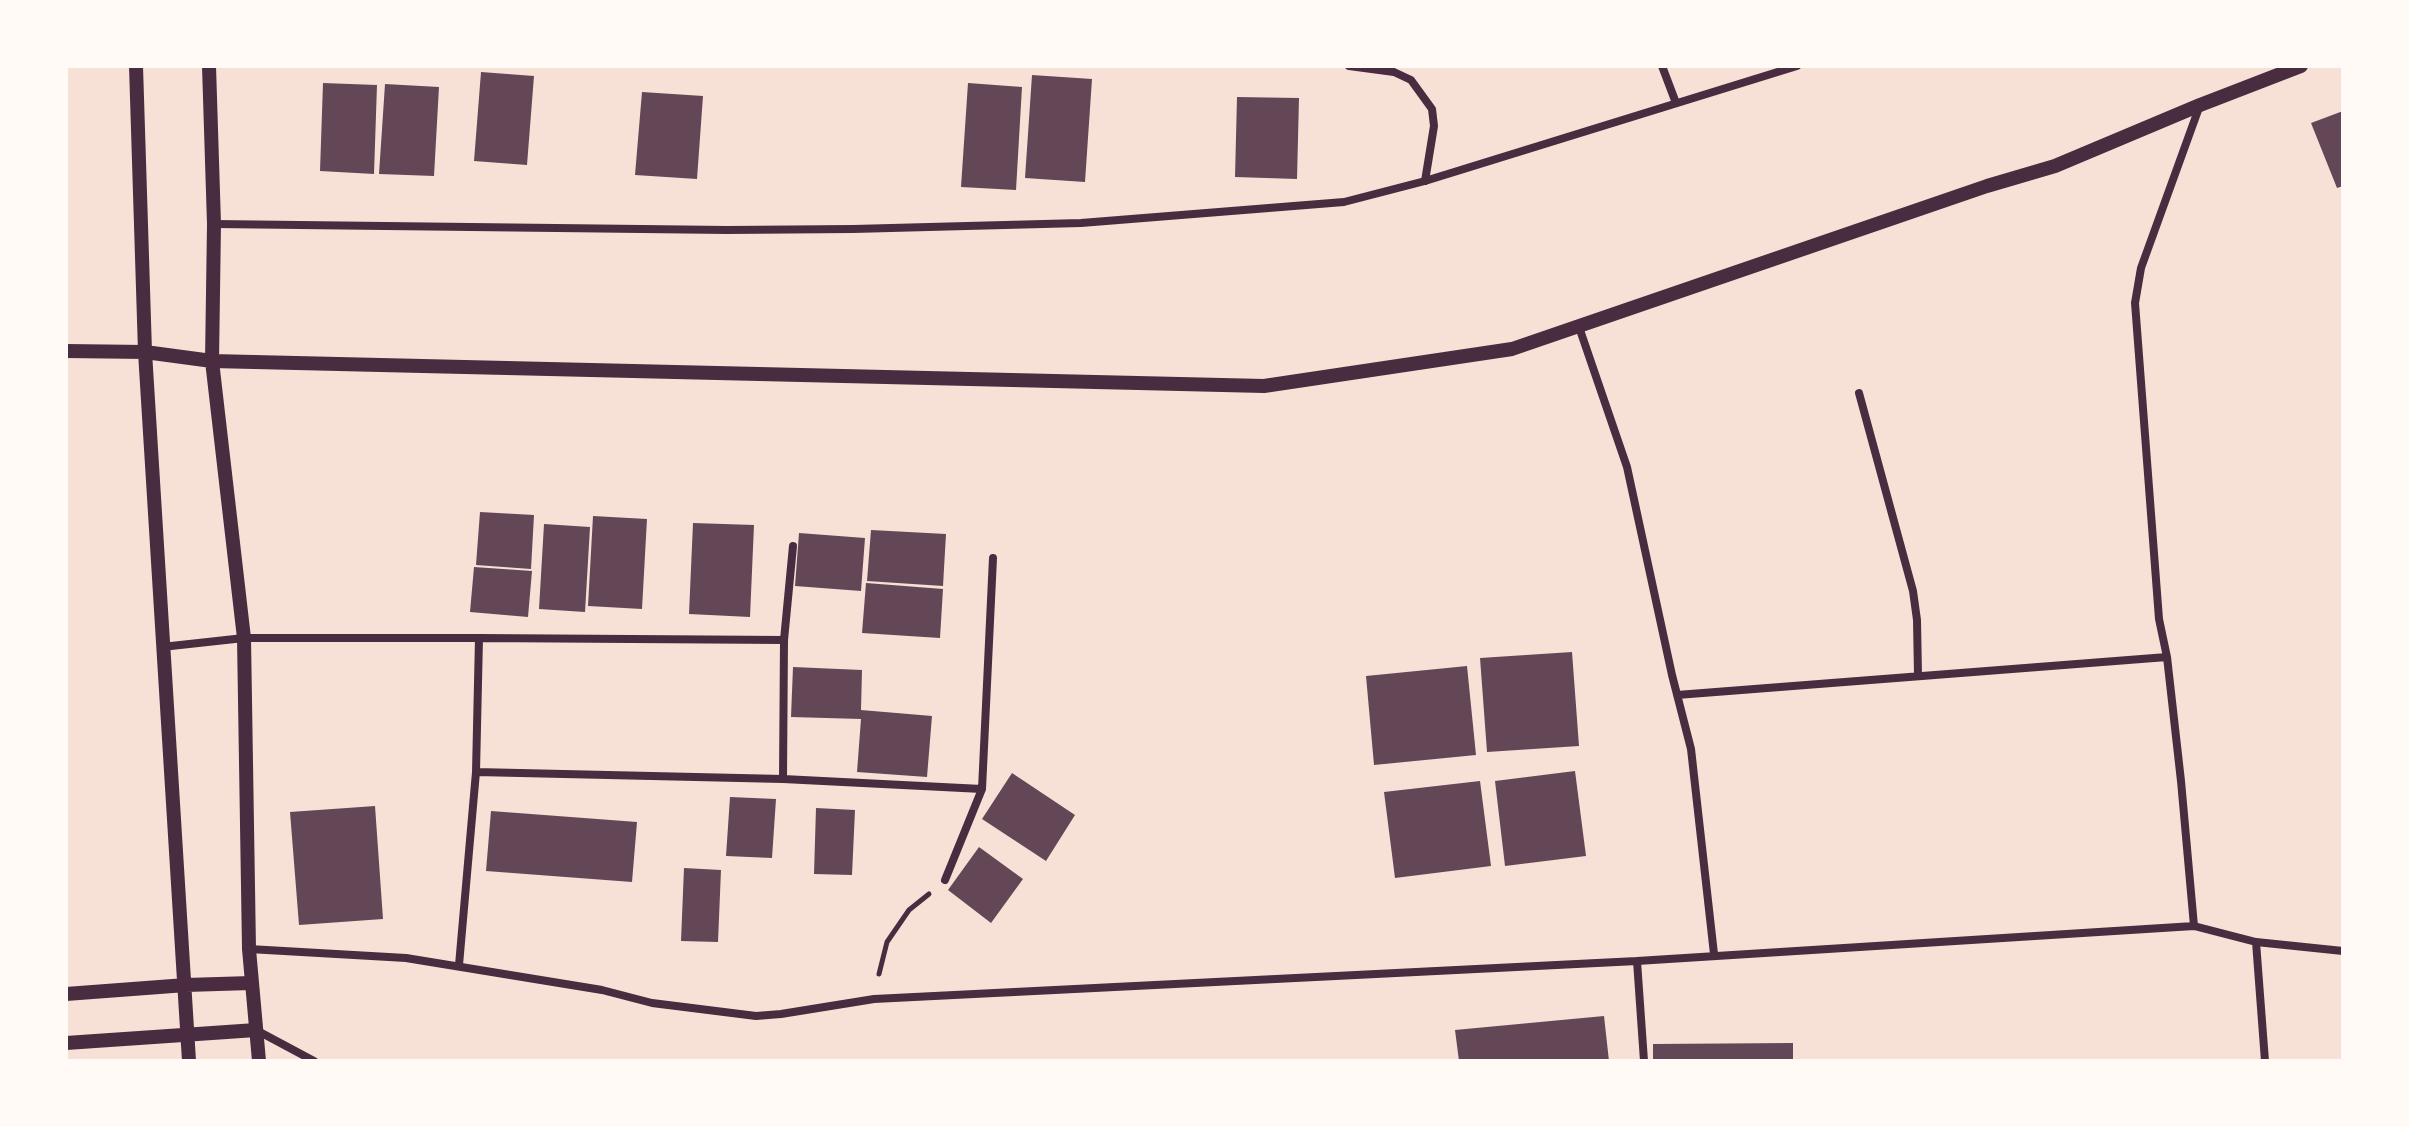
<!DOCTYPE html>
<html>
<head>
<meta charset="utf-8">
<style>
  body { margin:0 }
  #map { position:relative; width:2409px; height:1127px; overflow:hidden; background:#f7e1d7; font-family:Mulish,sans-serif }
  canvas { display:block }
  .frame { position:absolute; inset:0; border:68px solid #fffaf5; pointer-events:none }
</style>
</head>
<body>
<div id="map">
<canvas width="2409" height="1127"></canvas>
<div class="frame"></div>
</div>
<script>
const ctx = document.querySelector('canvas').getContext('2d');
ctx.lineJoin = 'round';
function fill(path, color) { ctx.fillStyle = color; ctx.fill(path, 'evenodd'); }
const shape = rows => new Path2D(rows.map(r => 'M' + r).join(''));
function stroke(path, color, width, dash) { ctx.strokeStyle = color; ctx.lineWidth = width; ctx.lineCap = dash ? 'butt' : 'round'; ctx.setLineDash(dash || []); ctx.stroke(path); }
fill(shape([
  [481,72,534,76,527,165,474,161],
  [1032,75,1092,79,1085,182,1025,178],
  [323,83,377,85,374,174,320,171],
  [968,83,1022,87,1016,190,961,187],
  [385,84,439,87,434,176,379,174],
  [642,92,703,96,697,179,635,175],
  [1237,97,1299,98,1297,179,1235,177],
  [2343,111,2343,186,2337,188,2311,123],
  [480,512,534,515,531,569,476,565],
  [593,516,647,519,642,609,588,606],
  [693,523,754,525,750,617,689,614],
  [544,524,590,527,585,612,539,609],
  [871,530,946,534,943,586,867,581],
  [799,533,865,538,861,591,795,586],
  [474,567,532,571,528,617,470,612],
  [866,583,943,589,940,638,862,633],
  [1572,652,1579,746,1487,752,1480,658],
  [1467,666,1476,755,1374,765,1366,676],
  [793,667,862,670,861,710,932,716,927,777,857,772,861,719,791,717],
  [1575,771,1586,856,1505,866,1495,781],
  [1012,773,1075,815,1046,861,982,819],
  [1480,781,1491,866,1395,878,1384,792],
  [730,797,776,799,772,858,726,856],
  [375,806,383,919,299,925,290,812],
  [816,808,855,810,852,875,814,874],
  [491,811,637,822,632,882,486,871],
  [979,847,1023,879,991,923,948,890],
  [684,868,721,870,718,942,681,941],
  [1604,1016,1609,1061,1459,1061,1455,1030],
  [1793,1043,1793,1061,1653,1061,1653,1044]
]), '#644757');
stroke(shape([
  [879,974,887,942,909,910,929,894]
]), '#4a2c40', 5);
stroke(shape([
  [1349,66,1394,72,1411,80,1432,109,1434,126,1425,181],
  [1662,66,1676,103],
  [214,224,727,230,853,229,1081,223,1344,202,1425,181,1797,66],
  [1579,327,1627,467,1672,675,1691,749,1714,954],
  [1859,393,1913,591,1917,620,1918,676],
  [784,640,793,546],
  [162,647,244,638,479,638],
  [1677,695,2167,657],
  [783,779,784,640,479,638,476,772,783,779,982,789],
  [945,880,982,789,993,558],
  [2194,926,2181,781,2167,657,2159,619,2135,303,2141,268,2200,105],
  [2256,942,2265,1061],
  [249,949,406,958,602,990,652,1003,756,1016,781,1014,874,999,1637,961,2194,926,2256,942,2343,951],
  [1637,961,1644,1061],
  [459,965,476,772],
  [256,1030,314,1061]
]), '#4a2c40', 8);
stroke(shape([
  [136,66,145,352,189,1061],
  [209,66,214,224,212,361,244,638,249,949,259,1061],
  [66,351,145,352,212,361,1264,386,1512,349,1987,186,2055,166,2200,105,2301,66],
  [66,994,186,985,251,983],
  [66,1043,256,1030]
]), '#4a2c40', 14);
</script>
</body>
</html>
